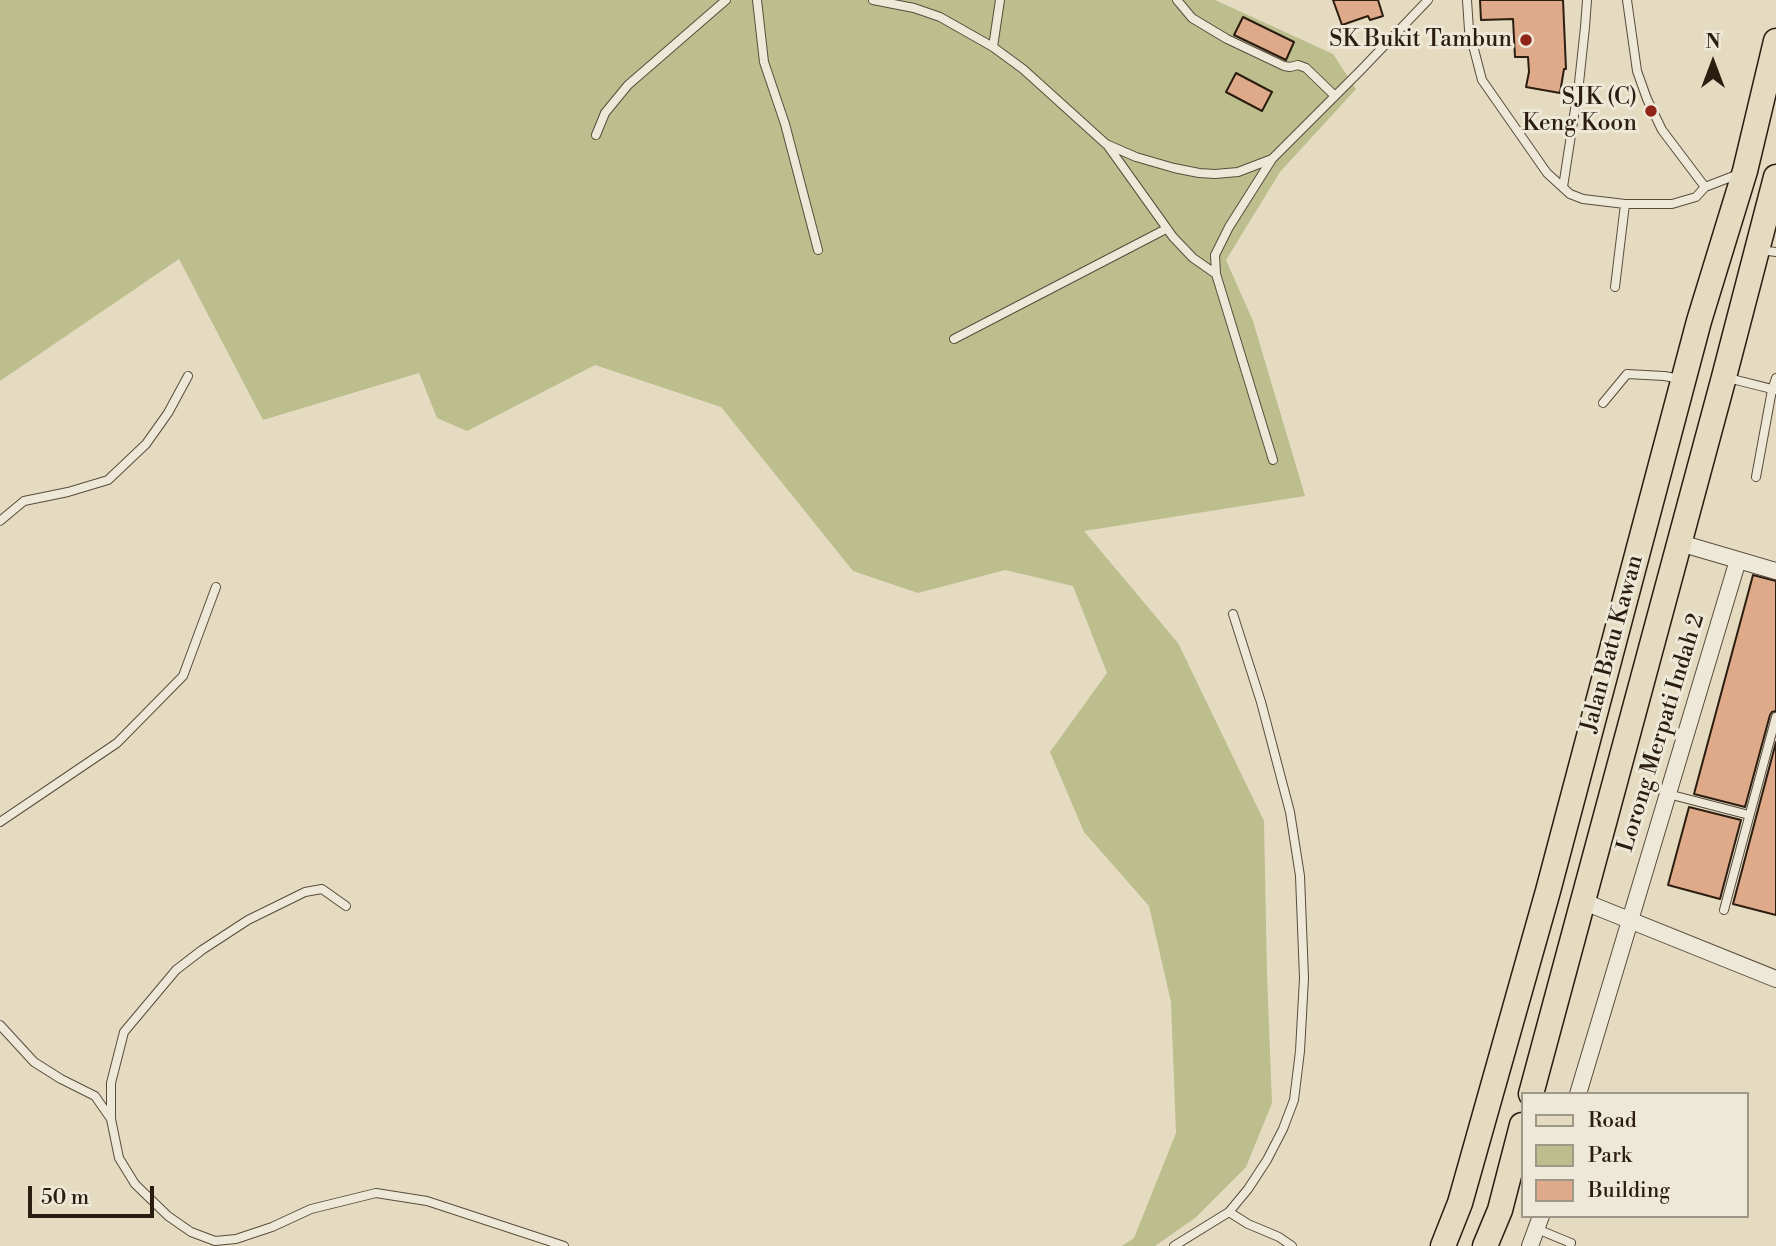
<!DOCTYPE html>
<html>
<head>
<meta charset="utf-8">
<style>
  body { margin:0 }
  #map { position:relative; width:1776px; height:1246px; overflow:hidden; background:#e4dbc1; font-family:"Libre Bodoni",serif }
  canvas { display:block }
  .legend { position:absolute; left:1521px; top:1092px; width:228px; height:126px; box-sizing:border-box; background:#ede8d7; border:2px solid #9f9787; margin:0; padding:9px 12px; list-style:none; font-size:21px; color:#2b1d0f }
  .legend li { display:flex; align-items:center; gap:14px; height:35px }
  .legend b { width:35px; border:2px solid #9f9787 }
  .north { position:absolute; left:1678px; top:28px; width:70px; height:70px; -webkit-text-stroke:5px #ede8d7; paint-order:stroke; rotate:0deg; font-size:19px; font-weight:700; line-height:28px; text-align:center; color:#2b1d0f }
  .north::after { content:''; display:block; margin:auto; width:24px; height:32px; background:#2b1d0f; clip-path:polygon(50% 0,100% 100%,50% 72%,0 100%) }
  .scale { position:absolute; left:28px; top:1186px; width:126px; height:32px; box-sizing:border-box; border:4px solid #2b1d0f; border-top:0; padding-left:9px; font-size:21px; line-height:24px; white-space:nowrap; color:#2b1d0f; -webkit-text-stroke:5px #ede8d7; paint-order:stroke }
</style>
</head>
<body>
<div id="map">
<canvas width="1776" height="1246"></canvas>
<ul class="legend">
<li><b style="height:9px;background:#e4dbc1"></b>Road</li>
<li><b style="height:19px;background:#bcbe8e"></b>Park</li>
<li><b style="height:19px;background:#dfaa8a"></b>Building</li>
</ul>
<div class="north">N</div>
<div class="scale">50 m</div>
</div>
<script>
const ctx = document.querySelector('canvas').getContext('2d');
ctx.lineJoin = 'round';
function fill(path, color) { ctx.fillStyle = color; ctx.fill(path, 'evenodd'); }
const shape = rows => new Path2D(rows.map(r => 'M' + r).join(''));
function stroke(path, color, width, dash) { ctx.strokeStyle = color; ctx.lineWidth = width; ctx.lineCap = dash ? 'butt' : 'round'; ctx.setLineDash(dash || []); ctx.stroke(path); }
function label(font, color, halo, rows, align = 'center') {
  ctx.font = font + ' "Libre Bodoni",serif'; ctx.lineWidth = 6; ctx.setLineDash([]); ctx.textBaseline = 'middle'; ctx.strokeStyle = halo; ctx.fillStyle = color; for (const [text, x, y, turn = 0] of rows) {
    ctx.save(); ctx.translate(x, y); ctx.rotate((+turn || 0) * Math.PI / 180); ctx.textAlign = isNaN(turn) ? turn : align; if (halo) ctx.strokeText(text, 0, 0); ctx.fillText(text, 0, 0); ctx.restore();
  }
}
fill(shape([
  [0,0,1215,0,1333,54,1356,89,1280,172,1226,260,1253,321,1305,496,1084,531,1178,643,1264,821,1267,975,1272,1103,1246,1167,1195,1218,1155,1246,1122,1246,1134,1238,1176,1133,1171,1002,1149,906,1084,832,1050,752,1107,673,1073,586,1005,570,918,593,853,571,721,407,595,365,467,431,437,418,419,373,263,420,179,259,0,381]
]), '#bcbe8e');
const building = shape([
  [1333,0,1378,0,1383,16,1370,20,1368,16,1342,25,1333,0],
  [1480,0,1563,0,1566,69,1564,69,1560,93,1526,87,1529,72,1528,57,1515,57,1513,19,1481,20,1480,0],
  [1243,17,1294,42,1286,60,1234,35,1243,17],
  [1236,73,1272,92,1262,111,1226,92,1236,73],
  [1753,575,1776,581,1776,711,1772,712,1770,715,1745,807,1694,794,1753,575],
  [1776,742,1776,915,1733,904,1776,742],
  [1689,807,1741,820,1720,899,1668,885,1689,807]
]);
fill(building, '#dfaa8a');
stroke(building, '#2b1d0f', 2);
const lane = shape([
  [757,0,764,62,785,124,818,250],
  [873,0,914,8,940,17,993,47,1023,69,1106,144,1136,157,1174,168,1199,173,1215,174,1238,172,1272,159,1361,70,1428,0],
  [1177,0,1192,18,1227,39,1284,66,1290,67,1298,65,1306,68,1335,96],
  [1467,0,1469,30,1482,80,1547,173,1570,194,1583,199,1625,204,1672,204,1696,197,1705,187],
  [1627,0,1637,71,1647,99,1662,130,1705,187,1739,174],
  [993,47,1000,0],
  [596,135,605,113,628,85,726,0],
  [1108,146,1173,237,1193,258,1216,274],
  [1272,159,1229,227,1215,255,1216,274,1273,460],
  [1563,187,1579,83,1585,27,1587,0],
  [1760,250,1776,252],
  [1615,287,1625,204],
  [954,339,1166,229],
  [1728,378,1776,390],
  [1603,403,1627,374,1664,376,1681,379],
  [1756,477,1772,390,1776,378],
  [0,521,24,501,68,492,108,480,146,444,168,413,188,376],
  [1668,794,1749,815],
  [0,822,117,743,183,676,216,587],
  [346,906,322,889,305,892,248,920,202,950,176,970,124,1032,111,1083,111,1119,119,1158,135,1184,168,1216,191,1232,215,1241,236,1239,272,1227,311,1209,376,1193,427,1201,564,1246],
  [1724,910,1776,717],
  [0,1025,34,1062,61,1079,95,1096,111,1119],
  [1229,1212,1248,1189,1267,1160,1283,1129,1294,1100,1300,1051,1304,978,1300,876,1290,812,1261,702,1233,614],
  [1537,1229,1571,1243,1570,1246],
  [1174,1246,1229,1212,1248,1224,1279,1237,1292,1246]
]);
const street = shape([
  [1680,543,1776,571],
  [1582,901,1776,979],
  [1578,1094,1738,560],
  [1530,1246,1541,1216]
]);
const primary = shape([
  [1531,1094,1724,377,1776,177],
  [1443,1246,1460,1203,1548,891,1699,321,1745,171,1776,41],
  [1485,1246,1500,1210,1522,1125]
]);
stroke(lane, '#594c3c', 10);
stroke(street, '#594c3c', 18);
stroke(primary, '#2b1d0f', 27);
stroke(lane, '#ede8d7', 8);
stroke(street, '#ede8d7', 16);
stroke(primary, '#e4dbc1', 24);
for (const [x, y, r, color] of [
  [1526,40,7,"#8f2418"],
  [1651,111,7,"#8f2418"]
]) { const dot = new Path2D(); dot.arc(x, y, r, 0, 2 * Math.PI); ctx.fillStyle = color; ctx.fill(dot); stroke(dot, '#ede8d7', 2.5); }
label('23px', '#2b1d0f', '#ede8d7', [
  ["SK Bukit Tambun",1512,40],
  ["SJK (C)",1637,98],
  ["Keng Koon",1637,124]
], 'right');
label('23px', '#2b1d0f', '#ede8d7', [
  ["Jalan Batu Kawan",1613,644,-75],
  ["Lorong Merpati Indah 2",1662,733,-73]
]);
</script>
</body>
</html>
